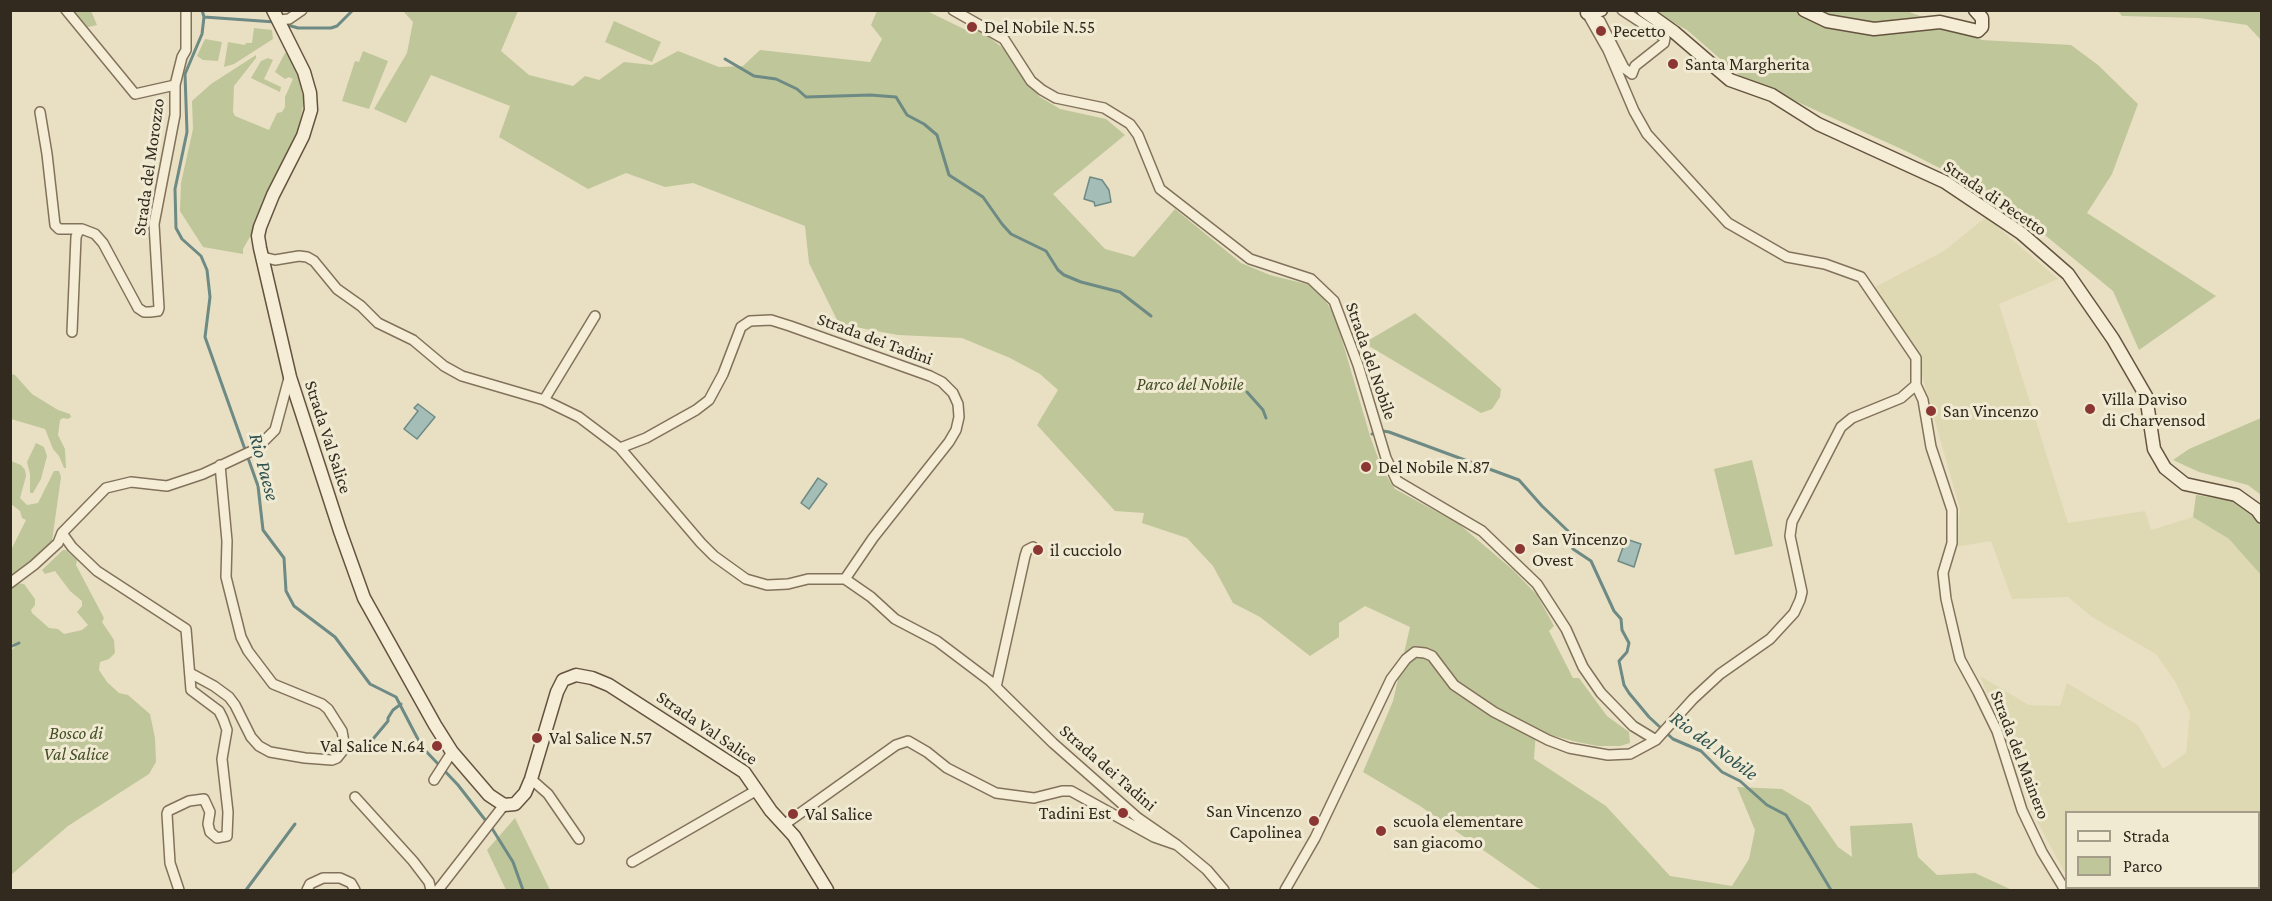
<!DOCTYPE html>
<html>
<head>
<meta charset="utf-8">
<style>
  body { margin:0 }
  #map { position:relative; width:2272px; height:901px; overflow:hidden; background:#e9e0c4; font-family:"Crimson Pro",serif }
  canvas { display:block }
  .frame { position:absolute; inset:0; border:12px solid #332a1f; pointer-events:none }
  .legend { position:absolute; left:2065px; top:811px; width:195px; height:78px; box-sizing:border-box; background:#f1ead2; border:2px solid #a59d8a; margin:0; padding:8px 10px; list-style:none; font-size:18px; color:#332a1f }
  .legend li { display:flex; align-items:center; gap:12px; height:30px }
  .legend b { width:30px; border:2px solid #a59d8a }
</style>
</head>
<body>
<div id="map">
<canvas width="2272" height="901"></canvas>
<div class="frame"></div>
<ul class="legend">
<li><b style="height:8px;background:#f5edd6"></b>Strada</li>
<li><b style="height:16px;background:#bfc699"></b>Parco</li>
</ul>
</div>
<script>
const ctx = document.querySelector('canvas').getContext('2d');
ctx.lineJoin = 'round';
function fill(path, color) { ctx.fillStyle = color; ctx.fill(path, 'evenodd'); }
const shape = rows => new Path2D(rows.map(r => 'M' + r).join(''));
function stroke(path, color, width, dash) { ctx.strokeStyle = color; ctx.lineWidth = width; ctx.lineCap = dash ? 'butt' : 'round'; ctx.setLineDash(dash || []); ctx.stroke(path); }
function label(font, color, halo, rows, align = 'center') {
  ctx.font = font + ' "Crimson Pro",serif'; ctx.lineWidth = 6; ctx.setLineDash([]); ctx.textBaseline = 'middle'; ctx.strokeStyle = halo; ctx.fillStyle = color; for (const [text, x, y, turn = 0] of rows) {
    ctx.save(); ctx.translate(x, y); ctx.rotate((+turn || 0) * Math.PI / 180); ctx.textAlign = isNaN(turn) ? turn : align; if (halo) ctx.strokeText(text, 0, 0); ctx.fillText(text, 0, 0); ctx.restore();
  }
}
fill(shape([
  [1986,217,2058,279,1999,304,2068,523,2145,511,2151,530,2193,517,2229,539,2261,575,2261,890,2075,890,2074,888,2258,888,2258,812,2066,812,2066,875,2032,812,1997,716,1980,676,2029,705,2060,706,2067,683,2138,725,2163,769,2186,753,2190,713,2176,683,2156,654,2092,617,2068,597,2012,599,1991,541,1955,547,1960,509,1914,348,1875,287,1944,251]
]), '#ded9b2');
fill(shape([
  [69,11,91,11,97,25,84,28],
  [403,11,518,11,501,51,529,75,573,86,585,76,599,80,624,62,652,65,678,51,719,67,743,66,760,50,870,62,882,39,871,25,877,11,927,11,968,31,972,27,985,34,1004,49,1026,82,1040,97,1060,109,1106,119,1125,135,1053,194,1105,249,1134,257,1175,209,1241,263,1270,275,1310,285,1323,297,1335,316,1370,436,1382,469,1395,489,1459,524,1513,570,1537,595,1554,626,1549,631,1573,678,1579,678,1607,716,1629,732,1630,743,1620,746,1598,746,1577,742,1536,731,1534,759,1606,806,1670,876,1732,886,1749,859,1755,830,1737,787,1782,789,1810,806,1838,847,1852,857,1850,826,1912,823,1918,857,1937,875,1975,873,2012,890,1543,890,1536,887,1420,806,1363,772,1393,701,1410,627,1365,606,1339,623,1339,637,1310,656,1260,617,1233,603,1213,566,1187,538,1142,523,1144,513,1115,511,1037,425,1058,390,1040,374,1010,358,962,338,898,335,839,324,809,263,805,226,693,183,665,187,626,173,588,189,499,137,510,106,431,75,406,123,374,109,407,53,413,22],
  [1653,11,1907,11,1982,40,2071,45,2098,65,2138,104,2112,174,2087,213,2216,296,2139,350,2113,291,2001,199,1908,152,1740,76,1687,30],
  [2118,11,2261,11,2261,40,2247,25,2199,18,2122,16],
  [614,21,661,42,652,62,605,42],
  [254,28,272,30,273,39,234,64,224,67,228,42,245,45,246,43,252,43],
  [205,39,222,42,218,61,203,60,197,56],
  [363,51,388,61,369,109,342,101,355,61,359,62],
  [285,53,289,53,297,71,304,101,296,140,256,226,243,249,243,254,203,247,180,211,181,183,193,129,192,101,211,84,256,55,256,58,234,86,233,112,235,116,269,130,277,113,282,112,285,107,285,97,293,79,289,77,285,79,275,72],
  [268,58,273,60,264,79,281,87,280,92,251,78,261,61],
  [1415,313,1501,389,1500,397,1492,409,1481,413,1364,343],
  [11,374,15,375,32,394,58,410,70,414,71,417,68,419,63,418,60,420,58,435,65,449,66,468,64,468,59,456,53,449,45,429,11,419],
  [2261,418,2261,495,2248,485,2199,472,2173,460,2189,449],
  [36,443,44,447,47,456,41,479,33,493,30,493,30,474,27,462],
  [1752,460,1773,546,1735,555,1714,469],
  [11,461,21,465,25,470,26,476,20,498,27,505,38,503,54,471,59,471,61,477,52,541,27,566,11,579,11,550,26,520,22,518,20,511,11,504],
  [2196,495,2235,501,2253,513,2261,527,2261,575,2229,539,2193,517],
  [63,550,66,550,77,560,76,565,104,618,102,622,114,640,115,653,109,659,100,662,99,670,107,682,119,693,128,695,150,714,155,738,156,762,149,774,68,826,11,875,10,651,15,647,11,642,11,587,17,583,24,584,35,599,35,605,31,610,32,613,49,628,58,629,64,634,82,630,88,625,77,612,82,606,82,601,70,591,55,571,45,574,42,570],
  [515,818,550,890,506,890,487,850]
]), '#bfc699');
const water = shape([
  [1090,177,1102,180,1109,190,1111,202,1095,206,1094,202,1084,199,1090,177],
  [418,404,435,417,417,439,404,429,418,411,414,408,418,404],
  [818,478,827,484,809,509,801,503,818,478],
  [1626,539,1641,544,1634,567,1618,561,1626,539]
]);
fill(water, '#a5bdb7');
stroke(water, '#6d8a84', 1.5);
stroke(shape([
  [202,10,204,17,202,34,185,74,187,132,175,189,176,228,182,239,201,256,207,270,210,297,205,337,258,486,263,530,284,558,286,591,294,606,335,637,370,684,396,697,422,747,458,785,493,830,513,862,523,890],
  [204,17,275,22],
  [284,24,298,28,331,28,337,26,353,10],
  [725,59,754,76,776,79,797,89,806,97,870,95,896,97,907,115,924,124,937,135,949,175,983,197,1002,224,1011,234,1046,251,1058,270,1064,275,1081,282,1120,292,1151,316],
  [1247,392,1263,410,1266,418],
  [1372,434,1383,431,1389,432,1519,480,1542,506,1568,531,1573,549,1591,561,1614,611,1621,619,1622,630,1629,643,1627,652,1619,661,1624,685,1629,693,1649,717,1673,739,1701,751,1722,772,1740,781,1767,805,1786,815,1831,890],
  [10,647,19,643],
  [359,749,373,739,388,721,388,718,393,710,401,704],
  [246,890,295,824]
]), '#6d8a84', 3);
const street = shape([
  [66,10,135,94,175,85,182,57,186,50,186,10],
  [953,10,1004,39,1031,81,1042,90,1056,98,1104,108,1130,124,1138,135,1160,189,1250,259,1311,279,1334,301,1358,365,1386,458,1397,481,1482,531,1537,584,1566,629,1583,667,1601,693,1633,726,1656,740],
  [1587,13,1608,50,1634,111,1647,134,1728,223,1787,257,1825,264,1861,277,1916,358,1916,385,1923,400,1931,447,1952,510,1952,543,1943,573,1946,599,1960,659,1978,692,1997,731,2022,810,2042,852,2065,890],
  [1589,14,1600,21,1624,68,1632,74,1635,66,1664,43,1665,38,1622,10],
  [279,20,289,19,302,10],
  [40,112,47,154,55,225,59,229,82,229],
  [263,257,275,260,299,256,307,257,314,261,337,289,361,306,378,323,413,340,444,366,462,376,544,400,579,417,620,448,646,438,696,410,709,400,723,374,741,327,750,321,771,320,790,326,930,376,942,382,953,393,958,404,959,417,956,430,949,442,873,538,845,579,871,597,895,619,937,641,990,681,1053,743,1138,818,1177,845],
  [72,332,76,237,78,232,82,229,95,234,103,243,138,308,144,312,150,312,158,311,159,308,154,224,175,115,175,85],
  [544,400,595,316],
  [620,448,701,543,714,556,746,579,767,585,788,584,808,579,845,579],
  [62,533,72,547,97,571,186,629,191,690,219,711,223,719,227,730,222,759,228,812,227,836,217,838,210,832,208,824,210,812,204,799,189,801,168,811,167,814,170,863,179,890],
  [10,583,34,565,58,543,62,533,106,488,131,482,167,486,203,474,256,449,275,430,289,378],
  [190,673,214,686,229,697,235,705,251,737,259,746,270,752,305,758,332,760,337,758,345,748,342,731,328,709,322,704,273,684,248,651,241,637,226,577,227,541,220,465],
  [996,687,1025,556,1027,550,1033,547],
  [531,779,548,794,579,839],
  [434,780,452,752],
  [355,797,413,861,429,882,431,890],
  [785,824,896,745,908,741,927,752,947,768,996,793,1034,798,1062,791,1071,791,1154,837,1177,845,1207,870,1224,890],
  [632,862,757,790],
  [307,890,310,884,323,878,340,878,351,883,355,890],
  [438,890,504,805],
  [1285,890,1315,838,1391,679,1406,659,1415,652,1425,653,1432,656,1454,685,1494,712,1548,740,1569,748,1608,755,1630,754,1656,740,1693,699,1720,674,1770,639,1794,613,1800,600,1802,592,1790,536,1792,522,1841,427,1852,418,1901,398,1916,385]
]);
const secondary = shape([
  [273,10,304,72,310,93,311,110,303,136,273,195,260,227,258,236,260,248,290,377,340,531,364,598,435,725,452,752,489,795,504,805,515,804,525,793,531,779,557,692,563,680,576,675,592,678,609,685,744,772,771,811,794,836,827,890],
  [1643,10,1674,32,1730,80,1772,95,1818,124,1945,182,2021,233,2068,274,2113,339,2146,396,2154,449,2165,468,2185,484,2236,495,2257,510,2262,517],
  [1804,10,1827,21,1874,29,1940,22,1978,31,1982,27,1982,18,1975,10],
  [1587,13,1601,10]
]);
stroke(street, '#82725c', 12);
stroke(secondary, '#64533f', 15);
stroke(street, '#f5edd6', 9);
stroke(secondary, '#f5edd6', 12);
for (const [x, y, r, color] of [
  [972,27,6,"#8b3632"],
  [1601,31,6,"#8b3632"],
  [1673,64,6,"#8b3632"],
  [2090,409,6,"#8b3632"],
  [1931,411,6,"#8b3632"],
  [1366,467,6,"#8b3632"],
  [1520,549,6,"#8b3632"],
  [1038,550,6,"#8b3632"],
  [537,738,6,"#8b3632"],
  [437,746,6,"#8b3632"],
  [1123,813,6,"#8b3632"],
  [793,814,6,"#8b3632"],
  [1314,821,6,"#8b3632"],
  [1381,831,6,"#8b3632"]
]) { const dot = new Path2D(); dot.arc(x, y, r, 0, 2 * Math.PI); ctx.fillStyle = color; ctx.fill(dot); stroke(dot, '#f1ead2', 2); }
label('18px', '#332a1f', '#f1ead2', [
  ["Del Nobile N.55",984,27],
  ["Pecetto",1613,31],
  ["Santa Margherita",1685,64],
  ["Villa Daviso",2102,399],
  ["di Charvensod",2102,420],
  ["San Vincenzo",1943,411],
  ["Del Nobile N.87",1378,467],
  ["San Vincenzo",1532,539],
  ["Ovest",1532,560],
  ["il cucciolo",1050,550],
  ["Val Salice N.57",549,738],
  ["Val Salice N.64",425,746,"right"],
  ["San Vincenzo",1302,811,"right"],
  ["Capolinea",1302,832,"right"],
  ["Tadini Est",1111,813,"right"],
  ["Val Salice",805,814],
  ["scuola elementare",1393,821],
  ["san giacomo",1393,842]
], 'left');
label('18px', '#332a1f', '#f1ead2', [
  ["Strada del Morozzo",149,167,-82],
  ["Strada di Pecetto",1995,198,34],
  ["Strada dei Tadini",875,339,20],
  ["Strada del Nobile",1371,361,71],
  ["Strada Val Salice",328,437,72],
  ["Strada Val Salice",707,728,34],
  ["Strada del Mainero",2020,755,69],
  ["Strada dei Tadini",1108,768,41]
]);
label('italic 18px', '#424e27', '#f1ead2', [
  ["Parco del Nobile",1190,384],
  ["Bosco di",76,733],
  ["Val Salice",76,754]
]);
label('italic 20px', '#2f5251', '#f1ead2', [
  ["Rio Paese",264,467,75],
  ["Rio del Nobile",1714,746,36]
]);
</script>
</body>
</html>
